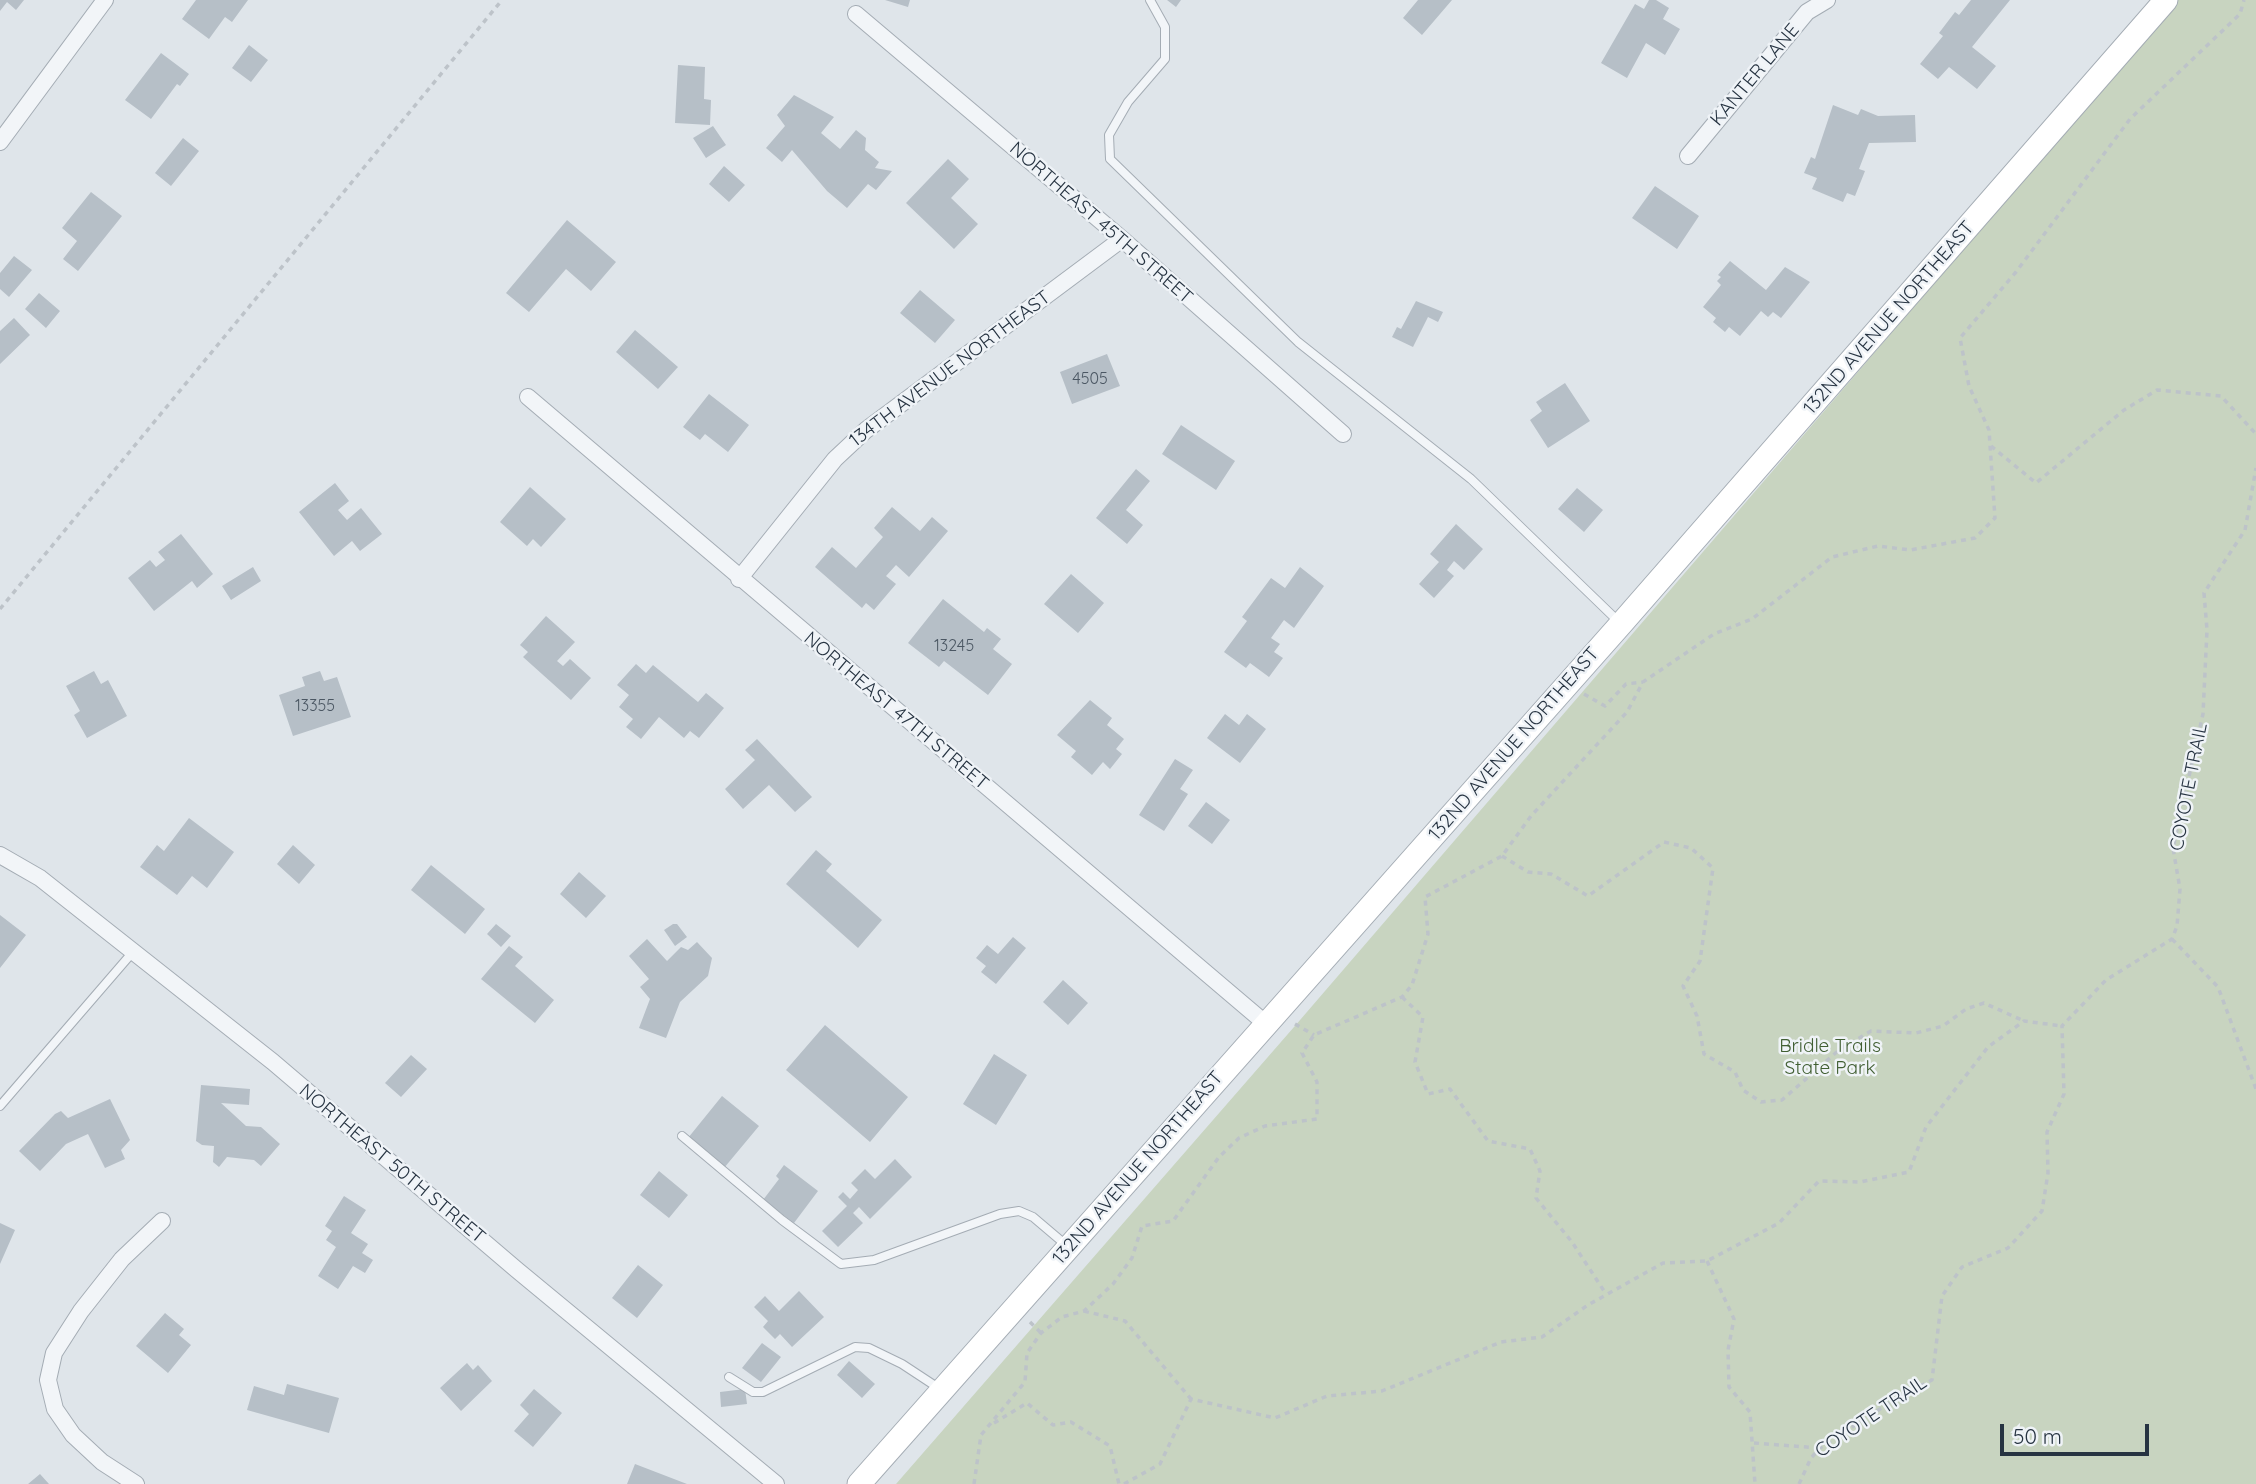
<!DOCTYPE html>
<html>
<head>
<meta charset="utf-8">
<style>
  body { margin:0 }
  #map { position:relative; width:2256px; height:1484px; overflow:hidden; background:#dfe5ea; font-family:Quicksand,sans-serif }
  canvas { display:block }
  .scale { position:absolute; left:2000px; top:1424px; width:149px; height:32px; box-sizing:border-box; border:4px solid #273442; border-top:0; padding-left:9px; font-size:21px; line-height:24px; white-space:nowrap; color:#273442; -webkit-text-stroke:5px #eff3f7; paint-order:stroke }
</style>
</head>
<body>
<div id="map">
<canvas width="2256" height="1484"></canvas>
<div class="scale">50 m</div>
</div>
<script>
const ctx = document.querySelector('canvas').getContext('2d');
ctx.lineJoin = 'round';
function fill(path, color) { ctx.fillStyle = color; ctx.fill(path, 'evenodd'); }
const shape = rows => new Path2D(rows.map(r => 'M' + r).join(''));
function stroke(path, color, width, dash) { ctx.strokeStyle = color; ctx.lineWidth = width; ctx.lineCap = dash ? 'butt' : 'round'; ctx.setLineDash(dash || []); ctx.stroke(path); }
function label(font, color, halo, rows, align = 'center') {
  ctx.font = font + ' Quicksand,sans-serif'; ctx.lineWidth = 5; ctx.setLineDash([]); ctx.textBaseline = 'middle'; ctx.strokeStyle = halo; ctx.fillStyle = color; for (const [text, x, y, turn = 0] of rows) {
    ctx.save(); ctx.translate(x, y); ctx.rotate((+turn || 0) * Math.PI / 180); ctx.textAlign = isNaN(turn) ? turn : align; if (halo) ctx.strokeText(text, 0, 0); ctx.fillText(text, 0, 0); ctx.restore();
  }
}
fill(shape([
  [2178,0,2256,0,2256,1484,896,1484,1294,1027]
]), '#c8d4c0');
fill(shape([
  [0,0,24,0,16,10,7,2,0,11],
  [196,0,248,0,232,22,225,17,209,39,182,19],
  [885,0,910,0,908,7],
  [1167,0,1181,0,1176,7],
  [1418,0,1452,0,1422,35,1403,18],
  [1649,0,1656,0,1669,8,1663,19,1680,29,1665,55,1646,43,1627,78,1601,63,1635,4,1644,9],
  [1971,0,2010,0,1972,47,1996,66,1977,89,1949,67,1938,79,1920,64,1943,36,1939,33,1955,12,1959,15],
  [249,45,268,60,251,82,232,68],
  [161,53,189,74,180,86,177,84,151,119,125,100],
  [678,65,705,67,704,99,711,100,710,125,675,123],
  [794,95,834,117,821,133,840,149,856,130,866,138,865,150,879,162,875,168,892,171,876,190,868,184,847,208,827,191,792,150,782,162,766,148,785,126,777,115],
  [1833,105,1858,115,1861,109,1878,116,1915,115,1916,142,1869,143,1859,169,1865,171,1855,196,1847,193,1843,202,1812,189,1817,178,1804,173,1811,157,1815,159],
  [713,126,726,145,706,158,693,138],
  [183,138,199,151,171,186,155,173],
  [948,159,969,179,951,198,978,224,954,249,906,203],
  [724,166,745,185,729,202,709,184],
  [1655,186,1699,216,1677,249,1632,218],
  [91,192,122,216,78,271,63,259,77,241,62,228],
  [567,220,616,262,591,291,566,269,529,312,506,293],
  [14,256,32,270,9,297,0,289,0,273],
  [1730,261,1766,290,1785,267,1810,282,1781,318,1773,312,1768,317,1761,311,1740,336,1729,327,1725,332,1713,322,1716,318,1703,307,1721,285,1717,281,1721,277,1718,275],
  [920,290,955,320,935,343,900,313],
  [39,293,60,311,46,328,25,309],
  [1416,301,1443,312,1438,322,1428,317,1413,347,1392,337,1397,327,1401,329],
  [14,318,30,335,0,364,0,331],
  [635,330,678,367,658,389,616,352],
  [1107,354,1120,386,1072,404,1060,372],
  [1565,383,1590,421,1548,448,1530,420,1542,411,1536,402],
  [709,394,749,425,728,452,705,434,700,440,683,427],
  [1181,425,1235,461,1216,490,1162,454],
  [1136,469,1150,481,1126,510,1143,525,1127,544,1096,518],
  [335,483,349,501,338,510,347,520,361,508,382,534,360,551,352,541,334,556,299,512],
  [530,487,566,519,541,547,533,539,527,546,500,522],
  [1577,488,1603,510,1584,532,1558,509],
  [892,507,920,531,932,517,948,531,909,577,896,565,886,576,896,584,874,610,866,603,862,608,815,567,832,547,856,568,883,537,874,528],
  [1456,524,1483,549,1464,570,1454,561,1447,570,1454,576,1434,598,1419,584,1439,562,1430,554],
  [181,534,213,574,197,588,192,581,154,611,128,578,150,560,156,567,165,560,158,552],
  [253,567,261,581,231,600,222,586],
  [1300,567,1324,586,1294,628,1284,620,1271,638,1280,644,1274,652,1283,658,1269,677,1250,663,1246,668,1224,652,1247,621,1242,617,1271,578,1285,588],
  [1071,574,1104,603,1078,633,1044,604],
  [943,599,984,632,987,628,1001,639,993,649,1012,664,988,695,944,661,939,667,908,643],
  [546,616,575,642,557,661,563,666,570,659,591,678,571,700,523,657,528,652,520,645],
  [636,664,646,673,653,665,698,702,706,693,724,708,699,738,690,731,684,738,659,717,641,739,626,727,633,719,619,707,629,695,617,685],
  [94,671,101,684,108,680,127,716,87,738,74,715,80,711,66,686],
  [320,671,324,681,337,677,351,717,293,736,279,695,305,686,302,677],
  [1090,700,1112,718,1107,725,1124,739,1116,749,1122,754,1110,769,1103,762,1092,775,1071,757,1076,751,1057,735],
  [1225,714,1239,725,1247,714,1266,729,1240,763,1207,738],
  [757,739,812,797,795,812,769,785,743,809,725,789,755,760,745,750],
  [1175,759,1193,770,1180,789,1188,794,1164,831,1139,815],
  [1206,802,1230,820,1212,844,1188,826],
  [189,818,234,852,207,888,192,876,177,895,140,867,157,845,164,851],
  [293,845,315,865,299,884,277,864],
  [816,850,832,864,826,871,882,920,858,948,786,884],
  [431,865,485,909,465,934,411,890],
  [579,872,606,896,586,918,560,894],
  [0,915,26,935,0,968],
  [496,924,511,936,501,947,487,934],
  [673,924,677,924,687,937,675,946,664,930],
  [1013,937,1026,948,996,984,981,972,986,966,976,958,987,945,998,954],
  [647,939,667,961,681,947,688,950,697,942,712,958,708,976,680,1002,666,1038,639,1028,650,999,640,987,649,979,629,956],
  [509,946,523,957,515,966,554,1000,535,1023,481,979],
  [1063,980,1088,1003,1068,1025,1043,1002],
  [825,1025,908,1097,870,1142,786,1070],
  [994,1054,1027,1075,996,1125,963,1104],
  [411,1055,427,1069,401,1097,385,1083],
  [201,1085,250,1089,249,1105,221,1103,246,1126,261,1127,280,1144,261,1166,254,1160,227,1157,219,1167,213,1162,214,1146,202,1145,196,1141],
  [722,1096,759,1126,724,1168,688,1138],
  [110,1099,130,1140,121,1150,125,1159,105,1168,88,1134,66,1144,40,1171,19,1151,55,1114,61,1111,68,1118],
  [895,1159,912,1177,870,1219,859,1207,853,1213,863,1223,838,1247,822,1231,847,1206,838,1197,843,1192,850,1199,858,1190,851,1183,865,1169,875,1179],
  [784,1165,818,1191,794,1223,763,1200,779,1179,776,1176],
  [659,1171,688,1195,669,1218,640,1195],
  [344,1196,366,1210,351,1233,368,1244,362,1253,373,1260,365,1273,353,1266,338,1289,318,1276,336,1247,326,1240,332,1231,325,1226],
  [0,1223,15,1230,0,1264],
  [638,1265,663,1285,637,1318,612,1298],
  [799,1291,824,1317,792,1347,780,1334,775,1339,763,1327,768,1321,754,1307,765,1296,779,1311],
  [165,1313,184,1329,179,1335,191,1345,168,1373,136,1346],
  [762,1343,781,1357,761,1382,742,1368],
  [849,1361,875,1384,862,1398,837,1375],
  [467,1363,473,1370,478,1365,492,1381,461,1411,440,1388],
  [287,1384,339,1398,329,1433,247,1410,254,1386,284,1395],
  [534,1389,562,1413,533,1447,514,1431,529,1414,520,1405],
  [745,1389,747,1404,721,1407,720,1392],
  [635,1464,687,1484,627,1484],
  [40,1474,49,1484,28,1484]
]), '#b6bfc7');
const lane = shape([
  [1150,0,1165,27,1165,59,1128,102,1109,135,1110,159,1298,342,1471,479,1619,622],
  [0,1106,132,953],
  [682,1136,782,1220,841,1264,874,1260,1000,1214,1019,1211,1033,1217,1066,1245],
  [729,1377,753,1392,763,1392,855,1347,869,1348,902,1364,940,1389]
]);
const street = shape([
  [856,14,1122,239,1343,434],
  [0,142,105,0],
  [1688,156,1807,12,1827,0],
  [528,397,1265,1023],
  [739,579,835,459,866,430,1122,239],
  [0,855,40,878,273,1062,517,1270,776,1484],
  [136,1484,102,1462,73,1435,55,1409,48,1380,54,1353,81,1311,122,1259,162,1221]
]);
const secondary = shape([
  [859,1484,1621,624,2166,0]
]);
stroke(lane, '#a4acb4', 10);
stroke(street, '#a4acb4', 18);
stroke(secondary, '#a4acb4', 25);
stroke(shape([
  [1991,446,2036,483,2124,410,2157,390,2221,396,2256,434],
  [0,609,502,0],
  [1584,694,1605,706,1626,684,1643,682],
  [1502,856,1528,872,1551,874,1588,896,1664,842,1691,848,1713,868,1700,961,1683,986,1697,1016,1704,1054,1735,1072,1743,1090,1761,1102,1782,1100,1839,1050,1871,1031,1916,1033,1943,1026,1966,1009,1984,1003,2024,1021],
  [2172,939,2218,987,2256,1089],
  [1402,997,1423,1017,1415,1062,1428,1094,1450,1089,1488,1141,1530,1149,1540,1171,1536,1198,1572,1242,1606,1294],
  [1295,1024,1314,1035],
  [1707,1261,1734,1319,1728,1350,1729,1387,1750,1412,1755,1484],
  [1084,1311,1125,1321,1191,1399],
  [1030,1322,1041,1333],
  [994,1423,1027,1403,1053,1425,1071,1422,1110,1446,1119,1484],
  [1754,1443,1820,1448],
  [974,1484,981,1435,1025,1382,1027,1353,1041,1333,1062,1317,1084,1311,1113,1284,1132,1258,1142,1226,1173,1221,1219,1157,1239,1138,1265,1126,1317,1119,1317,1082,1302,1053,1314,1035,1402,997,1412,985,1428,934,1425,897,1502,856,1531,816,1627,712,1643,682,1714,634,1752,619,1832,557,1878,546,1910,550,1975,538,1995,518,1989,430,1969,386,1960,338,2016,272,2130,119,2240,14,2244,0],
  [1124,1484,1160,1464,1191,1399,1275,1418,1327,1396,1382,1391,1501,1342,1542,1337,1588,1305,1663,1263,1707,1261,1779,1223,1819,1181,1860,1182,1909,1172,1926,1127,1988,1047,2024,1021,2062,1026],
  [1799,1484,1811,1458,1820,1448,1900,1396,1932,1380,1942,1296,1962,1267,2008,1248,2042,1211,2048,1173,2047,1132,2064,1094,2062,1026,2106,980,2172,939,2177,926,2180,889,2173,848,2203,714,2207,630,2204,593,2245,530,2256,468]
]), '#bdc3c9', 3.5, [5, 5]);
stroke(lane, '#f2f5f8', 8);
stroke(street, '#f2f5f8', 16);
stroke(secondary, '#fff', 23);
label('16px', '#4b5763', null, [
  ["4505",1090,379],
  ["13245",954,646],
  ["13355",315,706]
]);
label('19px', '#273442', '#eff3f7', [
  ["KANTER LANE",1755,75,-50],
  ["NORTHEAST 45TH STREET",1101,223,41],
  ["132ND AVENUE NORTHEAST",1889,318,-49],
  ["134TH AVENUE NORTHEAST",950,369,-37],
  ["NORTHEAST 47TH STREET",896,711,40],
  ["132ND AVENUE NORTHEAST",1514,744,-49],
  ["COYOTE TRAIL",2189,787,-79],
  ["NORTHEAST 50TH STREET",392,1164,40],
  ["132ND AVENUE NORTHEAST",1138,1168,-49],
  ["COYOTE TRAIL",1871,1417,-34]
]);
label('19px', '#415f33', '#eff3f7', [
  ["Bridle Trails",1830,1046],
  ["State Park",1830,1068]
]);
</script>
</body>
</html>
